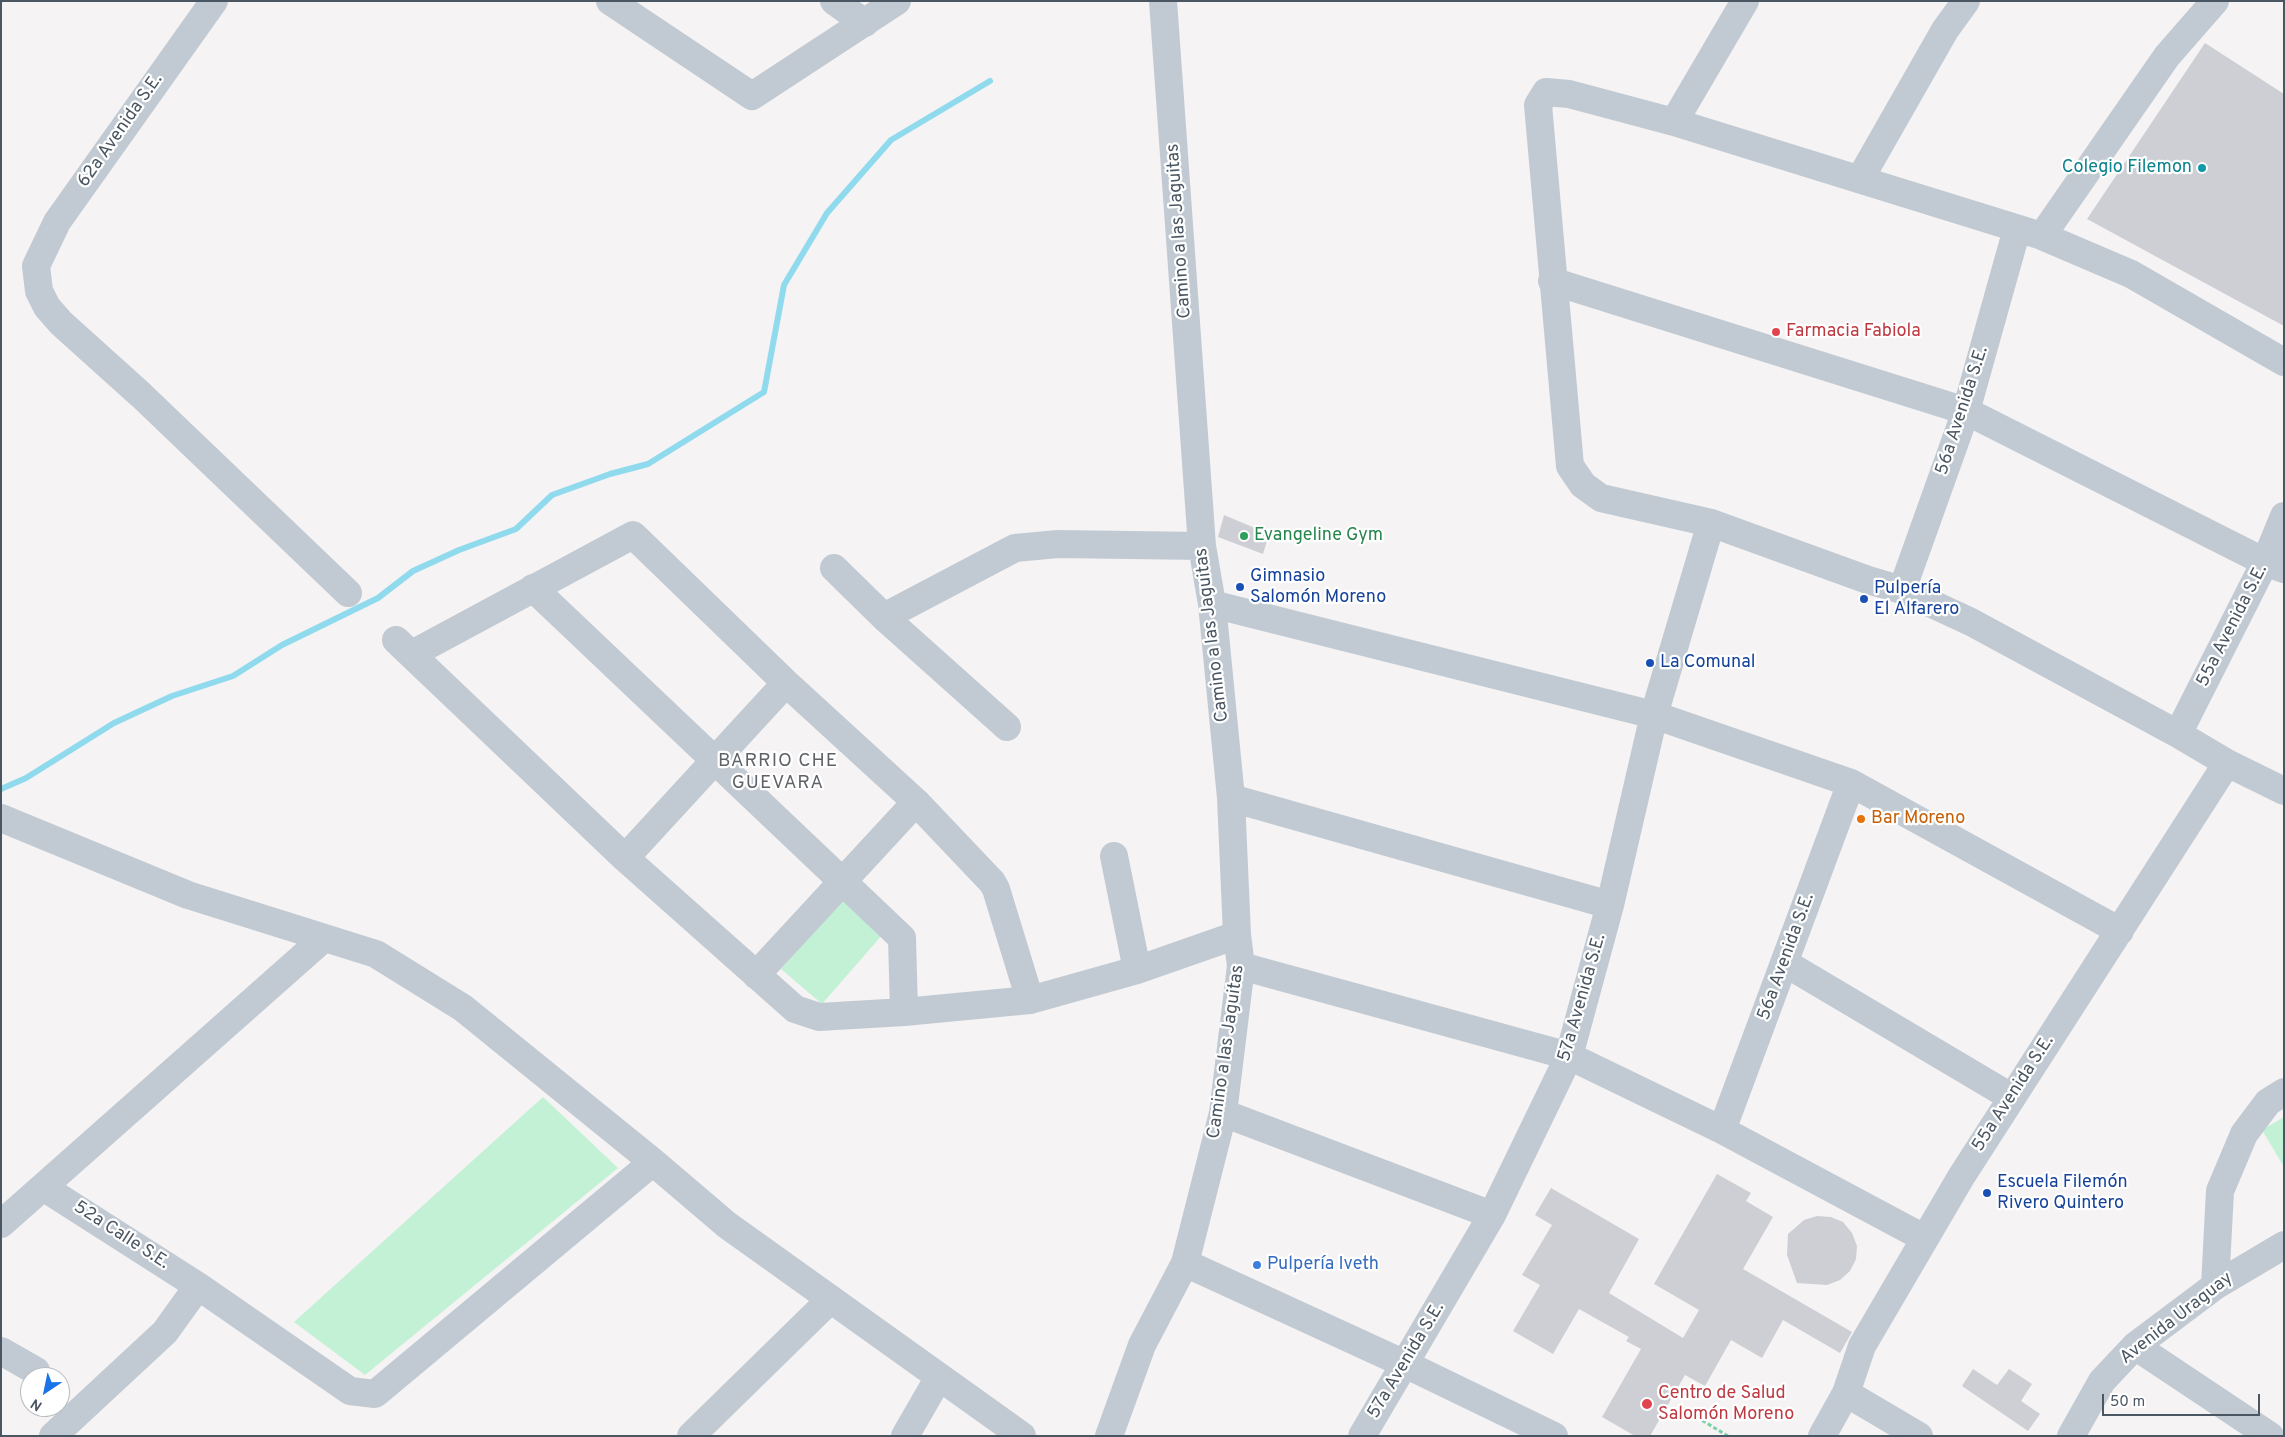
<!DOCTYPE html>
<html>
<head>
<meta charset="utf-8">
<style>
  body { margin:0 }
  #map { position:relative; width:2285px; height:1437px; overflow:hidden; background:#f5f3f3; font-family:Overpass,sans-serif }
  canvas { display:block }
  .frame { position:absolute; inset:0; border:2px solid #4a5661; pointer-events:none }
  .north { position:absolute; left:20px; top:1367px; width:50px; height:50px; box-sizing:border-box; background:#fff; border:1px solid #b7bbc0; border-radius:50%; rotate:214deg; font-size:14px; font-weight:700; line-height:20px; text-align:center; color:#4a5661 }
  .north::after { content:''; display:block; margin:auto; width:18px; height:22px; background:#1a73e8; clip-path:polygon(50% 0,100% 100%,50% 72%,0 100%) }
  .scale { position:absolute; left:2102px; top:1394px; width:158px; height:22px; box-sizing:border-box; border:2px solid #4a5661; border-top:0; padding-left:6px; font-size:15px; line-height:18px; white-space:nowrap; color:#4a5661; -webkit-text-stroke:4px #fff; paint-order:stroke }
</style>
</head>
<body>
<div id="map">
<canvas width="2285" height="1437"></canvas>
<div class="frame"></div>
<div class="north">N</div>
<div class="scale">50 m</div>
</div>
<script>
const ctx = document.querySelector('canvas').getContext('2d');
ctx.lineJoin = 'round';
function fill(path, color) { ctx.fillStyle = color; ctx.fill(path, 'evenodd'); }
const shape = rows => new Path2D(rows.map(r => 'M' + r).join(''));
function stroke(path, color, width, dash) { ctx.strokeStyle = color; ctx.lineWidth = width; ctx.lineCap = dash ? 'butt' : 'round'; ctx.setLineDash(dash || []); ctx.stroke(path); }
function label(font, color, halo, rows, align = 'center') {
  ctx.font = font + ' Overpass,sans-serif'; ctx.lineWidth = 4.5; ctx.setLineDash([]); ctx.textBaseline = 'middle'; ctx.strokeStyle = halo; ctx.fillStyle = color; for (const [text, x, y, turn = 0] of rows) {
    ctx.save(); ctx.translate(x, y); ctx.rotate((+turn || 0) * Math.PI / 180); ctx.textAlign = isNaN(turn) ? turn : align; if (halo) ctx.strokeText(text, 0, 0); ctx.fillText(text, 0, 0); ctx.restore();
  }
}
fill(shape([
  [842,899,883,934,822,1004,781,969],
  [543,1097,618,1168,365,1375,294,1322],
  [2284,1117,2284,1167,2262,1130]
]), '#c3f1d5');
stroke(shape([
  [1,789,26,778,114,723,172,696,233,676,282,645,378,598,413,571,459,550,516,529,552,495,610,474,648,464,764,392,784,285,827,213,891,140,990,81]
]), '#90daee', 6);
fill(shape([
  [2205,43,2284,94,2284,326,2087,219],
  [1224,515,1269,534,1263,554,1218,537],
  [1717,1174,1751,1193,1746,1201,1773,1217,1743,1269,1852,1332,1840,1353,1783,1320,1762,1358,1731,1340,1705,1386,1685,1375,1650,1436,1635,1436,1602,1417,1641,1349,1626,1341,1629,1337,1579,1309,1553,1354,1513,1331,1540,1285,1522,1275,1552,1225,1535,1215,1551,1188,1639,1239,1609,1293,1683,1338,1699,1310,1654,1284],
  [1817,1216,1831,1217,1843,1222,1852,1233,1857,1246,1856,1259,1850,1271,1840,1280,1827,1285,1797,1283,1787,1255,1788,1234,1804,1220],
  [1973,1369,1997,1385,2009,1369,2032,1384,2021,1401,2040,1414,2028,1431,1962,1386]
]), '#cdcfd5');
stroke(shape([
  [1680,1407,1728,1436]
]), '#7ad0a6', 3, [4, 2.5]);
stroke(shape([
  [214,1,57,222,36,266,39,291,47,307,61,323,141,395,348,593],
  [610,1,752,96,897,1],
  [834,1,865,23],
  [1674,122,1745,1],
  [1860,179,1945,30,1966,1],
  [2042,236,2167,56,2215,1],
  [1552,281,1966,411,2265,562,2284,569],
  [2284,362,2131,274,2042,236,1674,122,1569,94,1546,92,1538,105,1570,466,1583,485,1601,498,1711,523,1868,580,1902,590,1971,622,2178,734,2227,763,2284,791],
  [834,568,884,617,1007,727],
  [533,588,902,938,904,1012],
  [1902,590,1966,411,2017,229],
  [1212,604,1654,715,1851,783,2120,931],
  [884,617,1015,548,1058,544,1202,546],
  [396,640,625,858,795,1009,819,1017,904,1012,1030,1000,1137,970,1237,935],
  [412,654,633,535,786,683,916,802,992,882,996,889,1030,1000],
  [2178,734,2265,562,2284,516],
  [1231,798,1610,905],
  [1,818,188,895,376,954,463,1008,653,1162,727,1225,1022,1436],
  [1114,856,1137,970],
  [625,858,786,683],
  [1785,963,2011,1097],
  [1241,966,1569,1056,1722,1130,1924,1238],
  [756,975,916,802],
  [1223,1113,1492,1215],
  [1722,1130,1851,783],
  [43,1187,198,1286,350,1391,375,1394,653,1162],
  [1,1224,324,938],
  [1185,1263,1405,1364,1554,1436],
  [2215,1286,2220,1191,2244,1134,2268,1102,2284,1092],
  [2135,1346,2270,1436],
  [1,1351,36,1371],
  [1846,1393,1919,1436],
  [53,1436,165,1332,198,1286],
  [691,1436,831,1299],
  [905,1436,939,1377],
  [1109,1436,1142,1345,1185,1263,1223,1113,1241,966,1237,935,1231,798,1212,604,1202,546,1163,1],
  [1362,1436,1492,1215,1569,1056,1610,905,1654,715,1711,523],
  [1822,1436,1846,1393,1862,1346,1961,1177,2227,763],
  [2071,1436,2102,1381,2135,1346,2215,1286,2284,1245]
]), '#c1cad2', 28);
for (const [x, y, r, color] of [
  [2202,168,5,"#0f9aa8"],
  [1776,332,5,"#e0444e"],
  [1244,536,5,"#2e9e5b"],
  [1240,587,5,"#1a4fb4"],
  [1864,599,5,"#1a4fb4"],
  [1650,663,5,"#1a4fb4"],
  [1861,819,5,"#e8710a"],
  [1987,1193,5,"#1a4fb4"],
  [1257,1265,5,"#3f7fe0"],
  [1647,1404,6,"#e0444e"]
]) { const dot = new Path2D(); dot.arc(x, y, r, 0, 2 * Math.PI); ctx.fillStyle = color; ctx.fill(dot); stroke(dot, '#fff', 2); }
label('18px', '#4a5661', '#fff', [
  ["62a Avenida S.E.",121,131,-55],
  ["Camino a las Jaguitas",1180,231,-94],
  ["56a Avenida S.E.",1963,411,-72],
  ["55a Avenida S.E.",2233,626,-63],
  ["Camino a las Jaguitas",1213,635,-97],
  ["56a Avenida S.E.",1787,957,-70],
  ["57a Avenida S.E.",1583,998,-74],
  ["Camino a las Jaguitas",1227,1052,-82],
  ["55a Avenida S.E.",2014,1094,-57],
  ["52a Calle S.E.",121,1236,33],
  ["Avenida Uraguay",2177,1319,-38],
  ["57a Avenida S.E.",1407,1361,-59]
]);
label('18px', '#0d838f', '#fff', [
  ["Colegio Filemon",2192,168]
], 'right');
label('18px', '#be3a42', '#fff', [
  ["Farmacia Fabiola",1786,332],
  ["Centro de Salud",1658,1394],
  ["Salomón Moreno",1658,1415]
], 'left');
label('18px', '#27864d', '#fff', [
  ["Evangeline Gym",1254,536]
], 'left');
label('18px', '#164399', '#fff', [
  ["Gimnasio",1250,577],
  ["Salomón Moreno",1250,598],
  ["Pulpería",1874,589],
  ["El Alfarero",1874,610],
  ["La Comunal",1660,663],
  ["Escuela Filemón",1997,1183],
  ["Rivero Quintero",1997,1204]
], 'left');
label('18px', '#c56008', '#fff', [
  ["Bar Moreno",1871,819]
], 'left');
label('18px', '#366cbe', '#fff', [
  ["Pulpería Iveth",1267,1265]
], 'left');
ctx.letterSpacing = '1px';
label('19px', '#5f6368', '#fff', [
  ["BARRIO CHE",778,762],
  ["GUEVARA",778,784]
]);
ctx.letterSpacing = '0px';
</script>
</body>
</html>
